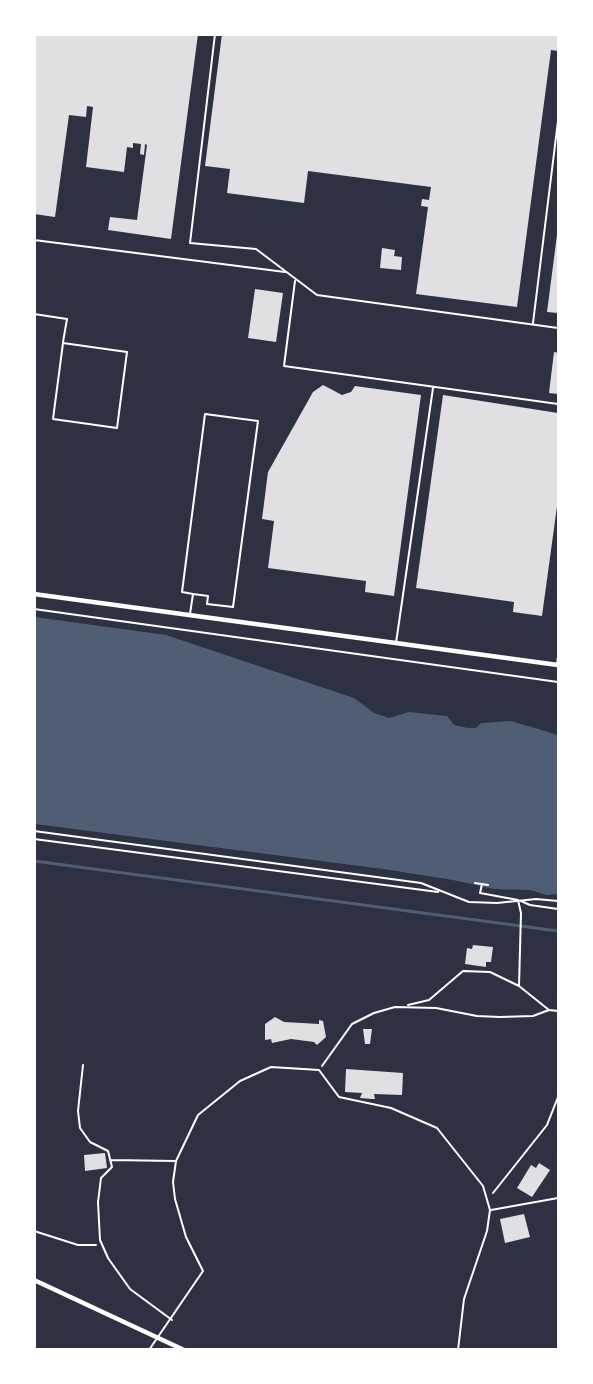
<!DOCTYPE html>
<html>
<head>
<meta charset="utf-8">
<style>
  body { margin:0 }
  #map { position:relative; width:593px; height:1384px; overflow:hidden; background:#2d3142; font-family:Roboto,sans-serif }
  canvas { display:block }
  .frame { position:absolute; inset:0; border:36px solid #fff; pointer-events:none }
</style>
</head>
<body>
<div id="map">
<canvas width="593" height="1384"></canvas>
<div class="frame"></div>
</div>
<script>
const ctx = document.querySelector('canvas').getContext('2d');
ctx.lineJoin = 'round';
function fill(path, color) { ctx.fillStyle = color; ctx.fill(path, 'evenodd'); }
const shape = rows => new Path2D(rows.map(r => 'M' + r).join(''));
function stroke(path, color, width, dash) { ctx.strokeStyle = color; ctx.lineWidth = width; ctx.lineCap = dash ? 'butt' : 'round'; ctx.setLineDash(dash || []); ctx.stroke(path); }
fill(shape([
  [35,617,166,635,354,698,374,713,389,718,409,712,447,716,454,725,468,728,476,728,481,723,511,721,558,735,558,894,547,895,530,890,494,889,453,880,383,869,35,824]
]), '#4f5d75');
stroke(shape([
  [34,861,558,931]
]), '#4f5d75', 3);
fill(shape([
  [34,34,198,34,171,239,108,230,110,217,137,220,147,145,145,144,144,155,140,154,141,144,133,143,133,148,127,147,124,172,86,167,93,107,87,106,86,117,69,115,55,217,34,214],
  [222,34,558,34,558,51,551,50,517,307,416,294,428,207,421,206,422,199,429,200,431,187,308,171,304,203,227,193,230,169,205,166],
  [557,235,558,235,558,313,547,312],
  [382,248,395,250,394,256,402,257,401,270,380,268],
  [255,289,283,293,276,342,248,338],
  [554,352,558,353,558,394,549,393],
  [323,385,342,395,351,392,355,386,421,395,394,596,365,592,366,581,268,568,274,521,262,519,268,472,313,392],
  [443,395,558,413,558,499,542,616,513,612,514,602,416,588],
  [473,945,493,947,491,962,486,962,486,967,465,964,467,948,472,949],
  [275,1017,284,1022,319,1024,319,1020,323,1021,326,1037,317,1045,314,1042,291,1039,272,1043,271,1039,265,1040,265,1024],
  [363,1029,372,1029,370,1044,365,1044],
  [346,1069,403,1073,402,1095,374,1094,375,1099,372,1099,360,1098,362,1093,345,1092],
  [105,1153,107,1168,85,1171,84,1155],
  [539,1163,550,1170,532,1197,517,1188,531,1165,536,1168],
  [524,1214,530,1237,505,1243,500,1219]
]), '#e0e0e3');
stroke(shape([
  [34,609,558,682],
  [34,831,421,883,469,902,497,903,536,899,558,901],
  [34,839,438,892],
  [475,883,488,885],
  [482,884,480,893,518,900,521,913,519,986,549,1010,558,1011],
  [521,901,530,905,558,909],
  [408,1005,429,1000,463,971,490,972,519,986],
  [322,1066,352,1024,374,1013,395,1007,436,1008,477,1016,500,1017,533,1016,549,1010],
  [493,1193,547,1125,558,1097],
  [34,1231,78,1245,96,1245]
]), '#fff', 2);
stroke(shape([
  [215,34,190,243,256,249,317,295,558,328],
  [34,240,285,272],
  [295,281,284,366,558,404],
  [34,314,67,319,63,342],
  [533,323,558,121],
  [63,343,127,352,117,428,53,419,63,343],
  [190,614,193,594,182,592,205,414,258,421,233,607,207,604,208,596,193,594],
  [396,643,433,388],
  [557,665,558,656],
  [83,1065,78,1111,80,1128,90,1142,108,1151,112,1167,101,1178,98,1202,100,1240,108,1258,130,1289,172,1320],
  [110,1160,176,1161],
  [491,1210,558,1198],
  [149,1350,203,1271,186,1237,175,1199,173,1182,176,1161,198,1115,240,1081,271,1067,319,1070,339,1097,391,1108,437,1128,483,1186,490,1210,487,1231,464,1299,458,1350]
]), '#fff', 2);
stroke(shape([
  [34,594,558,665],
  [34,1280,184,1350]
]), '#fff', 4.5);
</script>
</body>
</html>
